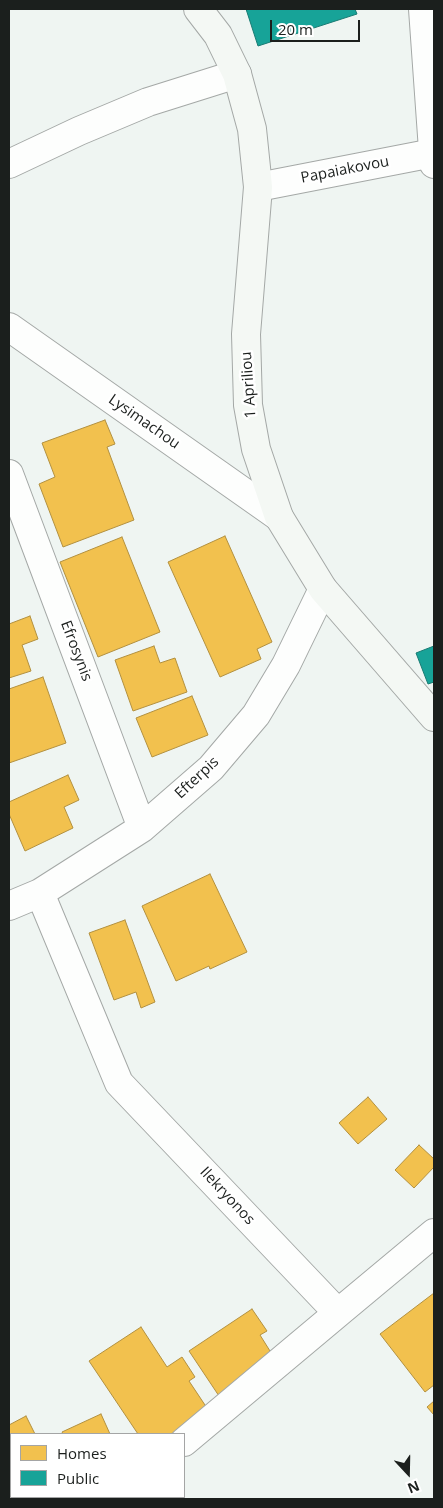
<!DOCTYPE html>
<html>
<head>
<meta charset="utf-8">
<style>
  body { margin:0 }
  #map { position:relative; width:443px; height:1508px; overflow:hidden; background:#eff5f2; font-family:"Open Sans",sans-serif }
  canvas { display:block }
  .frame { position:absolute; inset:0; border:10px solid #1b1f1d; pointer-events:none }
  .legend { position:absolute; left:10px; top:1433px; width:175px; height:65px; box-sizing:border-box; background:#fff; border:1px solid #a4a5a5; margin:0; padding:6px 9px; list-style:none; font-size:15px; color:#1b1f1d }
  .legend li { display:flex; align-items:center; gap:10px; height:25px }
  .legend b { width:25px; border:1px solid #a4a5a5 }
  .north { position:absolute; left:383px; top:1448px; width:50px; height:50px; -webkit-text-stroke:4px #fff; paint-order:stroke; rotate:159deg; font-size:14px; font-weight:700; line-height:20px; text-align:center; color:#1b1f1d }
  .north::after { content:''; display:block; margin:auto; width:18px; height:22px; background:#1b1f1d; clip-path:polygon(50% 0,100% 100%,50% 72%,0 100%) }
  .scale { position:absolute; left:270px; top:20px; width:90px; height:22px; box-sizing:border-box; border:2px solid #1b1f1d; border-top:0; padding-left:6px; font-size:15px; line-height:18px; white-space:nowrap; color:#1b1f1d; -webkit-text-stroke:4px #fff; paint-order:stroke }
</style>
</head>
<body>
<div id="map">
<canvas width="443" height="1508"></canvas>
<div class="frame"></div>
<ul class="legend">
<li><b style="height:14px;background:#f2c14e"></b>Homes</li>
<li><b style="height:14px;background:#17a398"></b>Public</li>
</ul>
<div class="north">N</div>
<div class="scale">20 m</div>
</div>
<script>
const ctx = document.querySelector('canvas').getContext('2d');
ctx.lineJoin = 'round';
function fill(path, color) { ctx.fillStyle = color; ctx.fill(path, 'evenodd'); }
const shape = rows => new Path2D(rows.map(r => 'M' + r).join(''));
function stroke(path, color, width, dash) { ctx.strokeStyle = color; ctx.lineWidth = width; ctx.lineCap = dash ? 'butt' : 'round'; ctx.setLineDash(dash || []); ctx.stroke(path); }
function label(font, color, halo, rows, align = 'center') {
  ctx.font = font + ' "Open Sans",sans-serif'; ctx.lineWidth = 5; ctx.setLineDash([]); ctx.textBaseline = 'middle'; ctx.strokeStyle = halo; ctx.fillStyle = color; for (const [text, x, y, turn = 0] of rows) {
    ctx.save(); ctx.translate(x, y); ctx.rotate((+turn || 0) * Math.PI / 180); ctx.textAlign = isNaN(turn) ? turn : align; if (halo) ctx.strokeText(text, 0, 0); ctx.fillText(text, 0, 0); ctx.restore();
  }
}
const homes = shape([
  [105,420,115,444,107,447,134,520,63,547,39,484,55,477,42,443,105,420],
  [225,536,272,642,257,649,261,659,220,677,168,562,225,536],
  [122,537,160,632,98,657,60,562,122,537],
  [30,616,38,639,22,645,31,671,9,678,9,624,30,616],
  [154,646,160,663,175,658,187,692,133,711,115,660,154,646],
  [43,677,66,743,9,763,9,689,43,677],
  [192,696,208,735,152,757,136,718,192,696],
  [68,775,79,800,64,807,73,828,25,851,9,814,9,802,68,775],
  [210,874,247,952,210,969,209,966,176,981,142,906,210,874],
  [125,920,155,1002,141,1008,136,992,114,1000,89,933,125,920],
  [368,1097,387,1119,358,1144,339,1123,368,1097],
  [419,1145,434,1159,434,1167,414,1188,395,1170,419,1145],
  [434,1293,434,1385,425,1392,380,1334,434,1293],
  [252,1309,267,1331,260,1335,275,1359,219,1396,189,1351,252,1309],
  [141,1327,167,1367,182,1357,195,1377,189,1381,213,1417,184,1434,138,1434,89,1361,141,1327],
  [434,1401,434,1415,427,1407,434,1401],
  [101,1414,110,1434,63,1434,62,1432,101,1414],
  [26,1416,35,1434,11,1434,11,1474,9,1470,9,1425,26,1416]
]);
fill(homes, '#f2c14e');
stroke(homes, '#b2903f', 1);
const public = shape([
  [246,9,355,9,357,14,258,46,246,9],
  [434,646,434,682,428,684,416,653,434,646]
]);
fill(public, '#17a398');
stroke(public, '#187b73', 1);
const minor = shape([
  [9,164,79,131,148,102,237,74],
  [258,187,433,153],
  [9,327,279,517],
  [9,474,142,828],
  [40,893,119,1083,338,1313,184,1442],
  [9,906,40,893,142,828,211,768,256,715,286,665,323,589],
  [338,1313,434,1233],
  [115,1499,118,1497]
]);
const tertiary = shape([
  [423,9,434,164]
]);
const secondary = shape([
  [198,9,218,35,237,74,252,129,258,187,246,334,248,405,256,449,279,517,323,589,434,717]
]);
stroke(minor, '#a4a8a6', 30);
stroke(tertiary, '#a4a8a6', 30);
stroke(secondary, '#a4a8a6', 30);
stroke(minor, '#fdfefd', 28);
stroke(tertiary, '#fdfefd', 28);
stroke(secondary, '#f4f8f4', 28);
label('15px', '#1b1f1d', '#fff', [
  ["Papaiakovou",345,170,-11],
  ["1 Apriliou",249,385,-94],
  ["Lysimachou",144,422,35],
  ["Efrosynis",76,651,69],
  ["Efterpis",197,778,-43],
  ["Ilekryonos",227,1196,47]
]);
</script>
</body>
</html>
